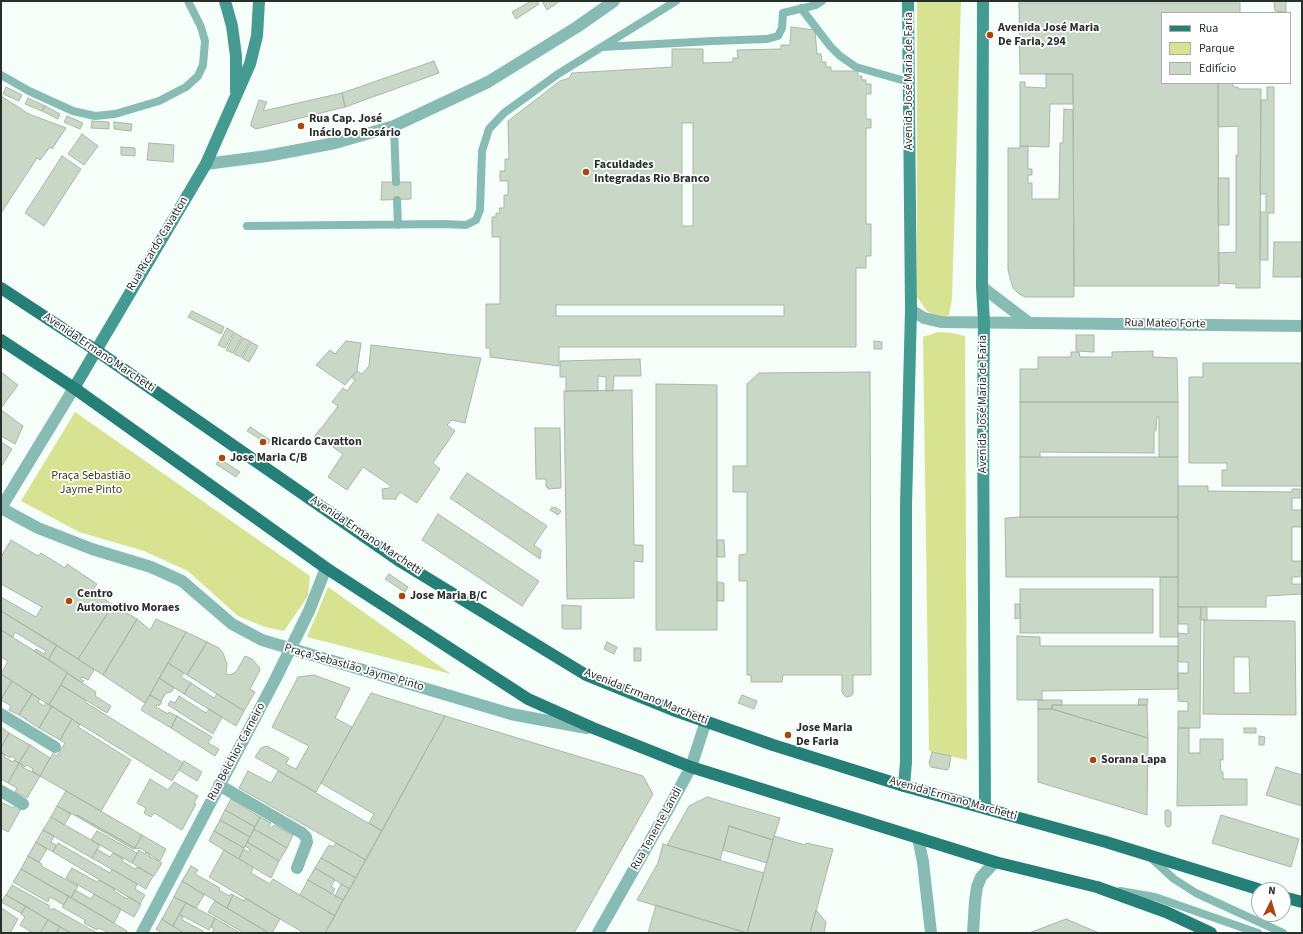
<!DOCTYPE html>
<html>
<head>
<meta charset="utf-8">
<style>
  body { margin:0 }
  #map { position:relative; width:1303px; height:934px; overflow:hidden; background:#f5fef9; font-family:"Source Sans 3",sans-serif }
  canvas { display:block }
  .frame { position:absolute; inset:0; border:2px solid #272f2b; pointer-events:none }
  .legend { position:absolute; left:1161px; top:12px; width:130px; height:72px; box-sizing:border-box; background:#fff; border:1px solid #a9acaa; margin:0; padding:5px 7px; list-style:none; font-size:12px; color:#272f2b }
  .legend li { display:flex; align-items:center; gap:8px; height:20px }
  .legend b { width:20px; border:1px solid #a9acaa }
  .north { position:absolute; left:1251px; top:882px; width:40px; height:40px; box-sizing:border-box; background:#fff; border:1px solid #a9acaa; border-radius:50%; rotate:5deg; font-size:11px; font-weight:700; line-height:16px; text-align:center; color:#272f2b }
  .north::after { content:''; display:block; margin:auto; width:14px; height:18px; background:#a9460e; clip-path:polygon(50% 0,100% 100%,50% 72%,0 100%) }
</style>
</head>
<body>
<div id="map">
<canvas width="1303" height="934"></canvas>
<div class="frame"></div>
<ul class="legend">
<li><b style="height:5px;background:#257f77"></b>Rua</li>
<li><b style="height:11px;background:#d7e390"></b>Parque</li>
<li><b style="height:11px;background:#c9d7c6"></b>Edifício</li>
</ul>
<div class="north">N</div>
</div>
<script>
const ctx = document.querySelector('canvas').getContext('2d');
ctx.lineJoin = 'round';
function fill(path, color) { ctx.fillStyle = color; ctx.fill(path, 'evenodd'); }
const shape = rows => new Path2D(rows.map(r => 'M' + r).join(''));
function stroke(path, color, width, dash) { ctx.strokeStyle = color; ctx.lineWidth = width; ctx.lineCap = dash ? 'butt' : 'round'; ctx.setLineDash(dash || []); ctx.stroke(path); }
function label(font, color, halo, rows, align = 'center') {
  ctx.font = font + ' "Source Sans 3",sans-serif'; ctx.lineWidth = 3.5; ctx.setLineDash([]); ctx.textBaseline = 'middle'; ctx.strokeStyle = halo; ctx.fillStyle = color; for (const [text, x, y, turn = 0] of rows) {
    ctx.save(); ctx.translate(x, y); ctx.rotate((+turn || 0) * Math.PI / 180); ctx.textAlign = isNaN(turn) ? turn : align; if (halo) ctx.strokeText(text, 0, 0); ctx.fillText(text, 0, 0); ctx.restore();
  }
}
fill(shape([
  [917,1,961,1,952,299,949,315,940,318,927,311,917,297],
  [938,332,952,333,965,336,967,760,929,751,923,337],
  [75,412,310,576,308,596,284,631,265,627,238,616,188,571,144,551,79,532,21,501],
  [328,587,451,674,307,637]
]), '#d7e390');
const building = shape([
  [531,1,536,1,539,4,516,19,512,12,531,1],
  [542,1,560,1,547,10,542,1],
  [1274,1,1286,1,1286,12,1275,11,1274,1],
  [1019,3,1240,3,1240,13,1162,13,1162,83,1218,83,1219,286,1074,286,1073,74,1020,74,1019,3],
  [791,27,815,30,817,54,821,54,822,62,826,62,826,67,831,67,831,71,858,71,858,76,862,76,862,80,866,80,866,84,871,84,871,94,866,94,866,119,871,119,871,128,866,128,866,224,871,224,871,256,866,256,866,268,856,268,856,347,559,347,559,366,490,357,490,348,486,348,486,304,500,304,500,237,492,237,492,217,496,217,496,213,500,213,499,208,504,208,504,195,508,195,508,181,500,181,500,171,505,171,505,159,509,159,508,121,560,81,569,78,572,73,672,67,672,49,703,49,703,63,733,62,733,58,738,58,737,50,781,49,781,45,790,45,791,27],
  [682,123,693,123,693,226,682,226,682,123],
  [556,305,784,305,784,316,556,316,556,305],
  [434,61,439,73,345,107,342,93,434,61],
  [1046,74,1073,74,1073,104,1050,104,1049,147,1020,146,1020,82,1025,82,1025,87,1046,88,1046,74],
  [1218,83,1233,83,1233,87,1238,87,1238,89,1261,89,1260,288,1236,288,1236,284,1219,283,1218,253,1236,252,1236,155,1238,156,1238,126,1218,127,1218,83],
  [6,87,22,95,19,101,3,94,6,87],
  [1267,87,1274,87,1274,213,1268,213,1268,260,1260,260,1260,212,1266,212,1266,194,1260,194,1261,100,1267,100,1267,87],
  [342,93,345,107,256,129,251,126,251,123,259,100,267,102,263,111,342,93],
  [1,96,29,114,66,128,52,149,50,147,40,160,37,158,1,213,1,96],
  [28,98,45,106,42,111,25,104,28,98],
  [45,106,60,114,58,119,42,111,45,106],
  [1064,109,1073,110,1074,297,1025,297,1019,294,1013,288,1008,270,1008,148,1020,148,1020,146,1028,146,1028,169,1032,169,1032,175,1028,175,1028,183,1032,183,1032,199,1059,199,1060,143,1063,143,1064,109],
  [67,116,83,123,80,129,64,122,67,116],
  [92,121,109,122,109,129,91,128,92,121],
  [114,122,132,124,131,131,114,129,114,122],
  [82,134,98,146,84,165,68,154,82,134],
  [149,143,174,145,173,162,147,160,149,143],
  [121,147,135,148,135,156,121,155,121,147],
  [62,156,81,169,44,226,25,213,62,156],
  [1218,178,1229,178,1229,225,1218,225,1218,178],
  [382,182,411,182,411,199,381,200,382,182],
  [1274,242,1302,242,1302,277,1273,277,1274,242],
  [192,311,224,327,221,334,188,317,192,311],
  [227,328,234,332,225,348,218,345,227,328],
  [235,333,242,337,233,353,226,350,235,333],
  [1076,335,1094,335,1094,352,1076,351,1076,335],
  [243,338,250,341,241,357,234,354,243,338],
  [346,341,361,343,357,371,345,385,316,365,330,350,335,354,346,341],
  [874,341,882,342,882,349,874,349,874,341],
  [251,342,258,346,249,362,242,358,251,342],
  [371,345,481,358,465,423,452,420,447,425,455,431,433,463,440,469,417,503,400,492,395,500,394,499,383,499,382,489,389,488,391,486,363,467,347,490,328,477,343,454,323,440,323,443,314,437,320,429,320,430,338,406,332,402,343,388,347,391,355,380,351,377,357,371,362,374,369,366,371,345],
  [1153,351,1153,357,1177,358,1178,402,1020,402,1020,369,1038,369,1038,357,1071,357,1071,352,1079,352,1080,357,1112,357,1112,352,1153,351],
  [640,359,641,376,614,376,613,391,606,391,606,377,598,376,598,391,566,391,566,377,560,377,560,361,640,359],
  [1203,363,1302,363,1302,486,1222,486,1222,470,1227,470,1227,463,1189,463,1189,377,1203,377,1203,363],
  [1,372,18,385,1,408,1,372],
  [870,372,871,675,853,675,853,694,851,696,846,697,843,694,842,692,842,675,783,675,782,682,751,682,751,675,747,675,747,581,739,581,739,555,747,554,747,492,733,492,733,466,747,466,747,384,759,373,870,372],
  [656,384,717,385,717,630,656,630,656,384],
  [632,390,634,545,643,545,643,562,634,561,634,598,567,599,564,391,632,390],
  [1020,402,1178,402,1178,457,1159,457,1159,417,1157,417,1156,430,1154,431,1154,453,1040,452,1040,457,1020,457,1020,402],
  [1,410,23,426,15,444,1,436,2,428,1,428,1,410],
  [250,427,270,440,268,444,247,431,250,427],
  [535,428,560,428,561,488,548,489,548,487,546,487,546,479,536,479,535,428],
  [1,442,12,449,1,467,1,442],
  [1020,457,1178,457,1178,517,1020,517,1020,457],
  [220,459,240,472,236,477,216,464,220,459],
  [467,473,547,526,534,545,541,550,540,559,450,498,467,473],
  [1178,486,1208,486,1208,491,1292,492,1292,489,1300,489,1300,498,1292,498,1292,510,1302,510,1302,527,1292,527,1292,561,1302,561,1302,571,1300,571,1300,577,1292,577,1292,584,1302,584,1302,594,1266,596,1266,607,1178,607,1178,486],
  [552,507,554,508,555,507,561,511,558,515,550,510,552,507],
  [438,514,539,581,522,606,422,540,438,514],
  [1020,517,1178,517,1178,577,1006,577,1005,518,1020,517],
  [11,540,38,556,41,553,65,568,67,564,97,584,92,591,113,605,78,659,1,611,1,597,36,617,42,607,1,584,1,557,11,540],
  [717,540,724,540,725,557,717,557,717,540],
  [389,574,408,587,405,592,385,579,389,574],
  [1160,577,1178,577,1178,637,1160,637,1160,577],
  [717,582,724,583,724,601,717,601,717,582],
  [1020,589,1153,589,1153,633,1020,633,1020,589],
  [1015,604,1020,604,1021,618,1015,619,1015,604],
  [113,605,137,619,103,675,78,659,113,605],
  [562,605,581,606,581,629,565,629,562,628,562,605],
  [1178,607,1201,607,1200,728,1178,728,1178,711,1188,711,1188,702,1178,701,1178,673,1188,673,1188,662,1178,662,1178,633,1188,634,1188,624,1178,624,1178,607],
  [1201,607,1207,607,1207,620,1200,620,1201,607],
  [1,611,57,645,48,660,34,651,36,649,44,654,46,651,15,632,13,637,1,630,1,611],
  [137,619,150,630,156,619,186,632,145,703,103,675,137,619],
  [1204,620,1295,621,1296,715,1203,714,1204,620],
  [1234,657,1249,657,1250,693,1234,693,1234,657],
  [1,630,68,672,49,705,1,674,8,661,1,657,1,630],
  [186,632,207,642,187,675,168,663,186,632],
  [1017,636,1040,637,1040,646,1178,646,1178,689,1042,691,1042,700,1017,700,1017,636],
  [207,642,219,648,223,653,227,664,226,674,230,675,236,672,245,656,252,659,259,667,260,670,250,689,255,692,244,711,187,675,207,642],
  [607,642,617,647,614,654,604,649,607,642],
  [57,645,94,670,88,680,82,677,80,679,84,681,82,683,48,660,57,645],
  [634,648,641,648,641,661,634,661,634,648],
  [168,663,184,673,181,677,191,683,184,694,159,678,168,663],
  [67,673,96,692,95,696,111,706,107,713,61,685,67,673],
  [1,674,12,681,1,699,1,674],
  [314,675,350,688,335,718,352,727,316,792,255,757,261,748,267,746,289,758,286,764,296,769,309,746,272,727,298,677,314,675],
  [159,678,174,688,171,692,166,693,161,701,150,695,159,678],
  [12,681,32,694,19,715,9,710,11,706,1,700,12,681],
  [191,683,214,698,217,694,244,711,236,726,184,694,191,683],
  [61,685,86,701,85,702,183,763,172,781,49,705,61,685],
  [371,693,445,716,382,831,369,823,374,814,321,783,371,693],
  [32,694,40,699,38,702,44,706,46,703,52,706,39,728,19,715,32,694],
  [150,695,162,702,159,706,157,704,156,707,168,714,169,712,177,716,171,728,141,710,150,695],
  [742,695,757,701,754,709,738,703,742,695],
  [179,696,206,713,209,709,222,717,213,734,168,705,170,701,175,703,179,696],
  [1139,699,1148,699,1147,705,1138,705,1139,699],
  [1038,700,1062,700,1062,705,1052,705,1052,709,1038,709,1038,700],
  [1052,705,1147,705,1148,738,1052,709,1052,705],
  [52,706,72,719,60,740,39,728,52,706],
  [1038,709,1052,709,1148,738,1147,815,1038,782,1038,709],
  [177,716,212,737,208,743,219,749,215,756,171,728,177,716],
  [445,716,643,776,653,794,574,933,325,933,445,716],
  [72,719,80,725,78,727,131,760,101,811,40,776,53,753,57,756,65,743,60,740,72,719],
  [1,727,9,733,1,748,1,727],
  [1178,728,1189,728,1189,753,1200,753,1200,739,1223,739,1223,760,1220,760,1221,772,1223,772,1223,779,1247,779,1247,805,1177,806,1178,728],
  [1244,728,1256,728,1256,733,1244,733,1244,728],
  [9,733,30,745,19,763,15,761,16,759,11,756,10,758,1,752,1,748,9,733],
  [1259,736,1265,737,1264,745,1259,745,1259,736],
  [30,745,50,758,40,776,32,771,33,769,27,765,25,767,19,763,30,745],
  [1,752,5,755,4,757,13,762,14,760,19,763,8,783,1,779,1,752],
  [932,752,951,756,949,768,947,770,931,767,929,763,932,752],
  [184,761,202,772,197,781,179,770,184,761],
  [19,763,23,765,22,767,40,776,27,798,15,792,17,788,8,783,19,763],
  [1276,767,1302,775,1302,806,1266,795,1276,767],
  [248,771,271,783,278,771,382,831,366,860,239,788,248,771],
  [150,779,168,790,174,782,198,796,194,803,196,804,182,830,154,813,151,817,144,813,146,808,137,803,150,779],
  [66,791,142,835,135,848,77,815,76,816,57,806,66,791],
  [707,797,780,818,773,840,729,826,720,860,667,845,689,806,707,797],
  [231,799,260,817,255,827,225,810,231,799],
  [1,802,13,808,15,805,21,809,8,832,1,828,2,825,1,825,1,802],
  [57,806,71,814,64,825,51,817,57,806],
  [225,810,255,827,250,837,220,820,225,810],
  [1167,810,1169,810,1171,812,1171,825,1169,827,1167,827,1165,824,1165,811,1167,810],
  [77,815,135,848,142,835,166,849,160,861,140,848,133,849,76,816,77,815],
  [1221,815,1299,839,1291,867,1212,843,1221,815],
  [51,817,100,845,92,858,43,830,51,817],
  [260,817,271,823,269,826,272,828,274,825,293,835,287,848,254,829,260,817],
  [220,820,250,837,244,848,214,831,220,820],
  [729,826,773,840,767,863,723,850,729,826],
  [254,829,287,848,279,861,247,842,254,829],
  [43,830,54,836,51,842,56,845,53,852,36,842,43,830],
  [97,831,137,853,132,863,91,840,97,831],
  [214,831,244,848,239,859,209,841,214,831],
  [774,836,805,845,806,843,833,849,810,933,747,933,774,836],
  [36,842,47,849,39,862,28,856,36,842],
  [247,842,279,861,271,878,239,859,243,849,249,852,250,849,245,846,247,842],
  [58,843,110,873,112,869,137,884,135,889,145,895,140,904,53,852,58,843],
  [336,843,366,860,356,878,321,858,329,845,333,847,336,843],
  [663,844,764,873,747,933,637,900,658,863,663,844],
  [97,849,110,857,113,853,123,859,122,861,135,869,137,867,153,876,146,889,92,858,97,849],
  [139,850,145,854,146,852,150,854,149,856,162,863,154,876,132,863,139,850],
  [224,850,253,867,251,873,270,884,273,879,335,916,325,933,304,933,209,877,224,850],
  [28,856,42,864,41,866,78,886,71,898,21,869,28,856],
  [321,858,356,878,350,889,315,868,321,858],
  [191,866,198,870,195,874,220,888,219,890,229,896,231,894,233,895,227,908,182,881,191,866],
  [72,868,97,882,99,880,115,889,114,891,127,899,129,897,141,904,134,917,66,878,72,868],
  [315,868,335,880,331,886,335,889,332,894,308,880,315,868],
  [21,869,69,896,64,905,50,897,48,902,13,882,21,869],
  [308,880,343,900,335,916,300,895,308,880],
  [182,881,204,895,196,908,174,897,182,881],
  [341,884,350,889,343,900,335,896,341,884],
  [12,885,50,906,48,908,52,910,53,908,97,933,71,933,6,895,12,885],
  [75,890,91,899,94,894,121,909,114,923,71,898,75,890],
  [6,895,26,906,21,913,1,902,6,895],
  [233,895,244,901,246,898,280,919,272,933,269,933,227,908,233,895],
  [69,896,127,931,126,933,109,933,99,928,97,930,84,923,85,920,62,907,69,896],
  [174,897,186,903,173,926,162,919,174,897],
  [215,901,227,908,269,933,244,933,208,912,215,901],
  [186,903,215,918,209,930,179,914,186,903],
  [656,905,747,933,748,933,648,933,656,905],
  [26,906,48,920,40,933,33,933,20,925,25,917,21,914,26,906],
  [3,909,18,919,10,933,1,933,1,912,3,909],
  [816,910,826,922,824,933,810,933,816,910],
  [179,914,183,917,182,920,203,931,202,933,184,933,173,926,179,914],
  [215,918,240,933,212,933,214,929,211,927,215,918],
  [162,919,166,922,184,933,162,933,156,929,162,919],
  [1066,919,1099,933,1029,933,1066,919],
  [48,920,60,927,56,933,40,933,48,920],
  [60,927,71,933,56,933,60,927]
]);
fill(building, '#c9d7c6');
stroke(building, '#aab7a6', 1);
stroke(shape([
  [801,8,830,46,840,56,856,67,909,82],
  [602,47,713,41,767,39,778,36,782,28,783,13,816,5,822,1],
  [1,75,29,91,73,111,95,116,115,114,159,101,186,87,198,76,203,65,205,41,201,27,188,1],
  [394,126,396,182],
  [397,200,398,225],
  [247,226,443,224,466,225,476,220,480,210,482,151,489,129,504,113,558,74,676,1],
  [1151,858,1174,879,1196,893,1283,933],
  [1120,891,1155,897,1258,933]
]), '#87bbb4', 8);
stroke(shape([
  [206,164,267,156,335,143,394,126,488,82,577,27,614,1],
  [982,287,1028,322],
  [911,310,924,318,941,322,1302,326],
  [1,508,38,528,92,549,151,567,182,581,232,624,262,640,511,714,532,718,587,728],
  [1,508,74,388],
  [1,714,55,747],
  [219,785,302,833,306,837,307,842,297,868],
  [1,791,23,804],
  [918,838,923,862,931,933],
  [142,933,276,678,309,611,326,568],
  [598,933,671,804,691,767,706,721],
  [973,933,975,901,977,887,981,877,995,862]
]), '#87bbb4', 12);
stroke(shape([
  [225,1,232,26,236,56,236,91],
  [983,1,982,287,984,322,983,414,985,808],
  [74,388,206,164,250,64,257,36,259,1],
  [904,786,906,762,906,505,911,310,908,1]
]), '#459a92', 12);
stroke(shape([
  [1,288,97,351,401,562,586,675,673,710,773,745,904,786,1106,842,1261,890],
  [1,340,74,388,326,568,528,699,593,728,691,767,995,862,1097,887,1166,912,1211,933],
  [1283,897,1302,902]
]), '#257f77', 12);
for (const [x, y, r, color] of [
  [990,35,4,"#a9460e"],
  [301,126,4,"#a9460e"],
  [586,172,4,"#a9460e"],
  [263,442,4,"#a9460e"],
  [222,458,4,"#a9460e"],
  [402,596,4,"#a9460e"],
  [69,601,4,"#a9460e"],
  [788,735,4,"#a9460e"],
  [1093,760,4,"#a9460e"]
]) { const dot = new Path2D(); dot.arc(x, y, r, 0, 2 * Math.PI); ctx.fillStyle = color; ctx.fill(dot); stroke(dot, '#fff', 1.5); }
label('bold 12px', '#272f2b', '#fff', [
  ["Avenida José Maria",998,28],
  ["De Faria, 294",998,42],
  ["Rua Cap. José",309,119],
  ["Inácio Do Rosário",309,133],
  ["Faculdades",594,165],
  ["Integradas Rio Branco",594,179],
  ["Ricardo Cavatton",271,442],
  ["Jose Maria C/B",230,458],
  ["Centro",77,594],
  ["Automotivo Moraes",77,608],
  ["Jose Maria B/C",410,596],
  ["Jose Maria",796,728],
  ["De Faria",796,742],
  ["Sorana Lapa",1101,760]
], 'left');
label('12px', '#272f2b', '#fff', [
  ["Avenida José Maria de Faria",909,81,-90],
  ["Rua Ricardo Cavatton",158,244,-59],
  ["Rua Mateo Forte",1165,324,1],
  ["Avenida Ermano Marchetti",99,353,34],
  ["Avenida José Maria de Faria",983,404,-90],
  ["Avenida Ermano Marchetti",366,536,34],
  ["Praça Sebastião Jayme Pinto",354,668,16],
  ["Avenida Ermano Marchetti",646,697,22],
  ["Rua Belchior Carneiro",237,752,-62],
  ["Avenida Ermano Marchetti",953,799,16],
  ["Rua Tenente Landi",657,829,-61]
]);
label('12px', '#3a3f16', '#fff', [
  ["Praça Sebastião",91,476],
  ["Jayme Pinto",91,490]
]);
</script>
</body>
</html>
